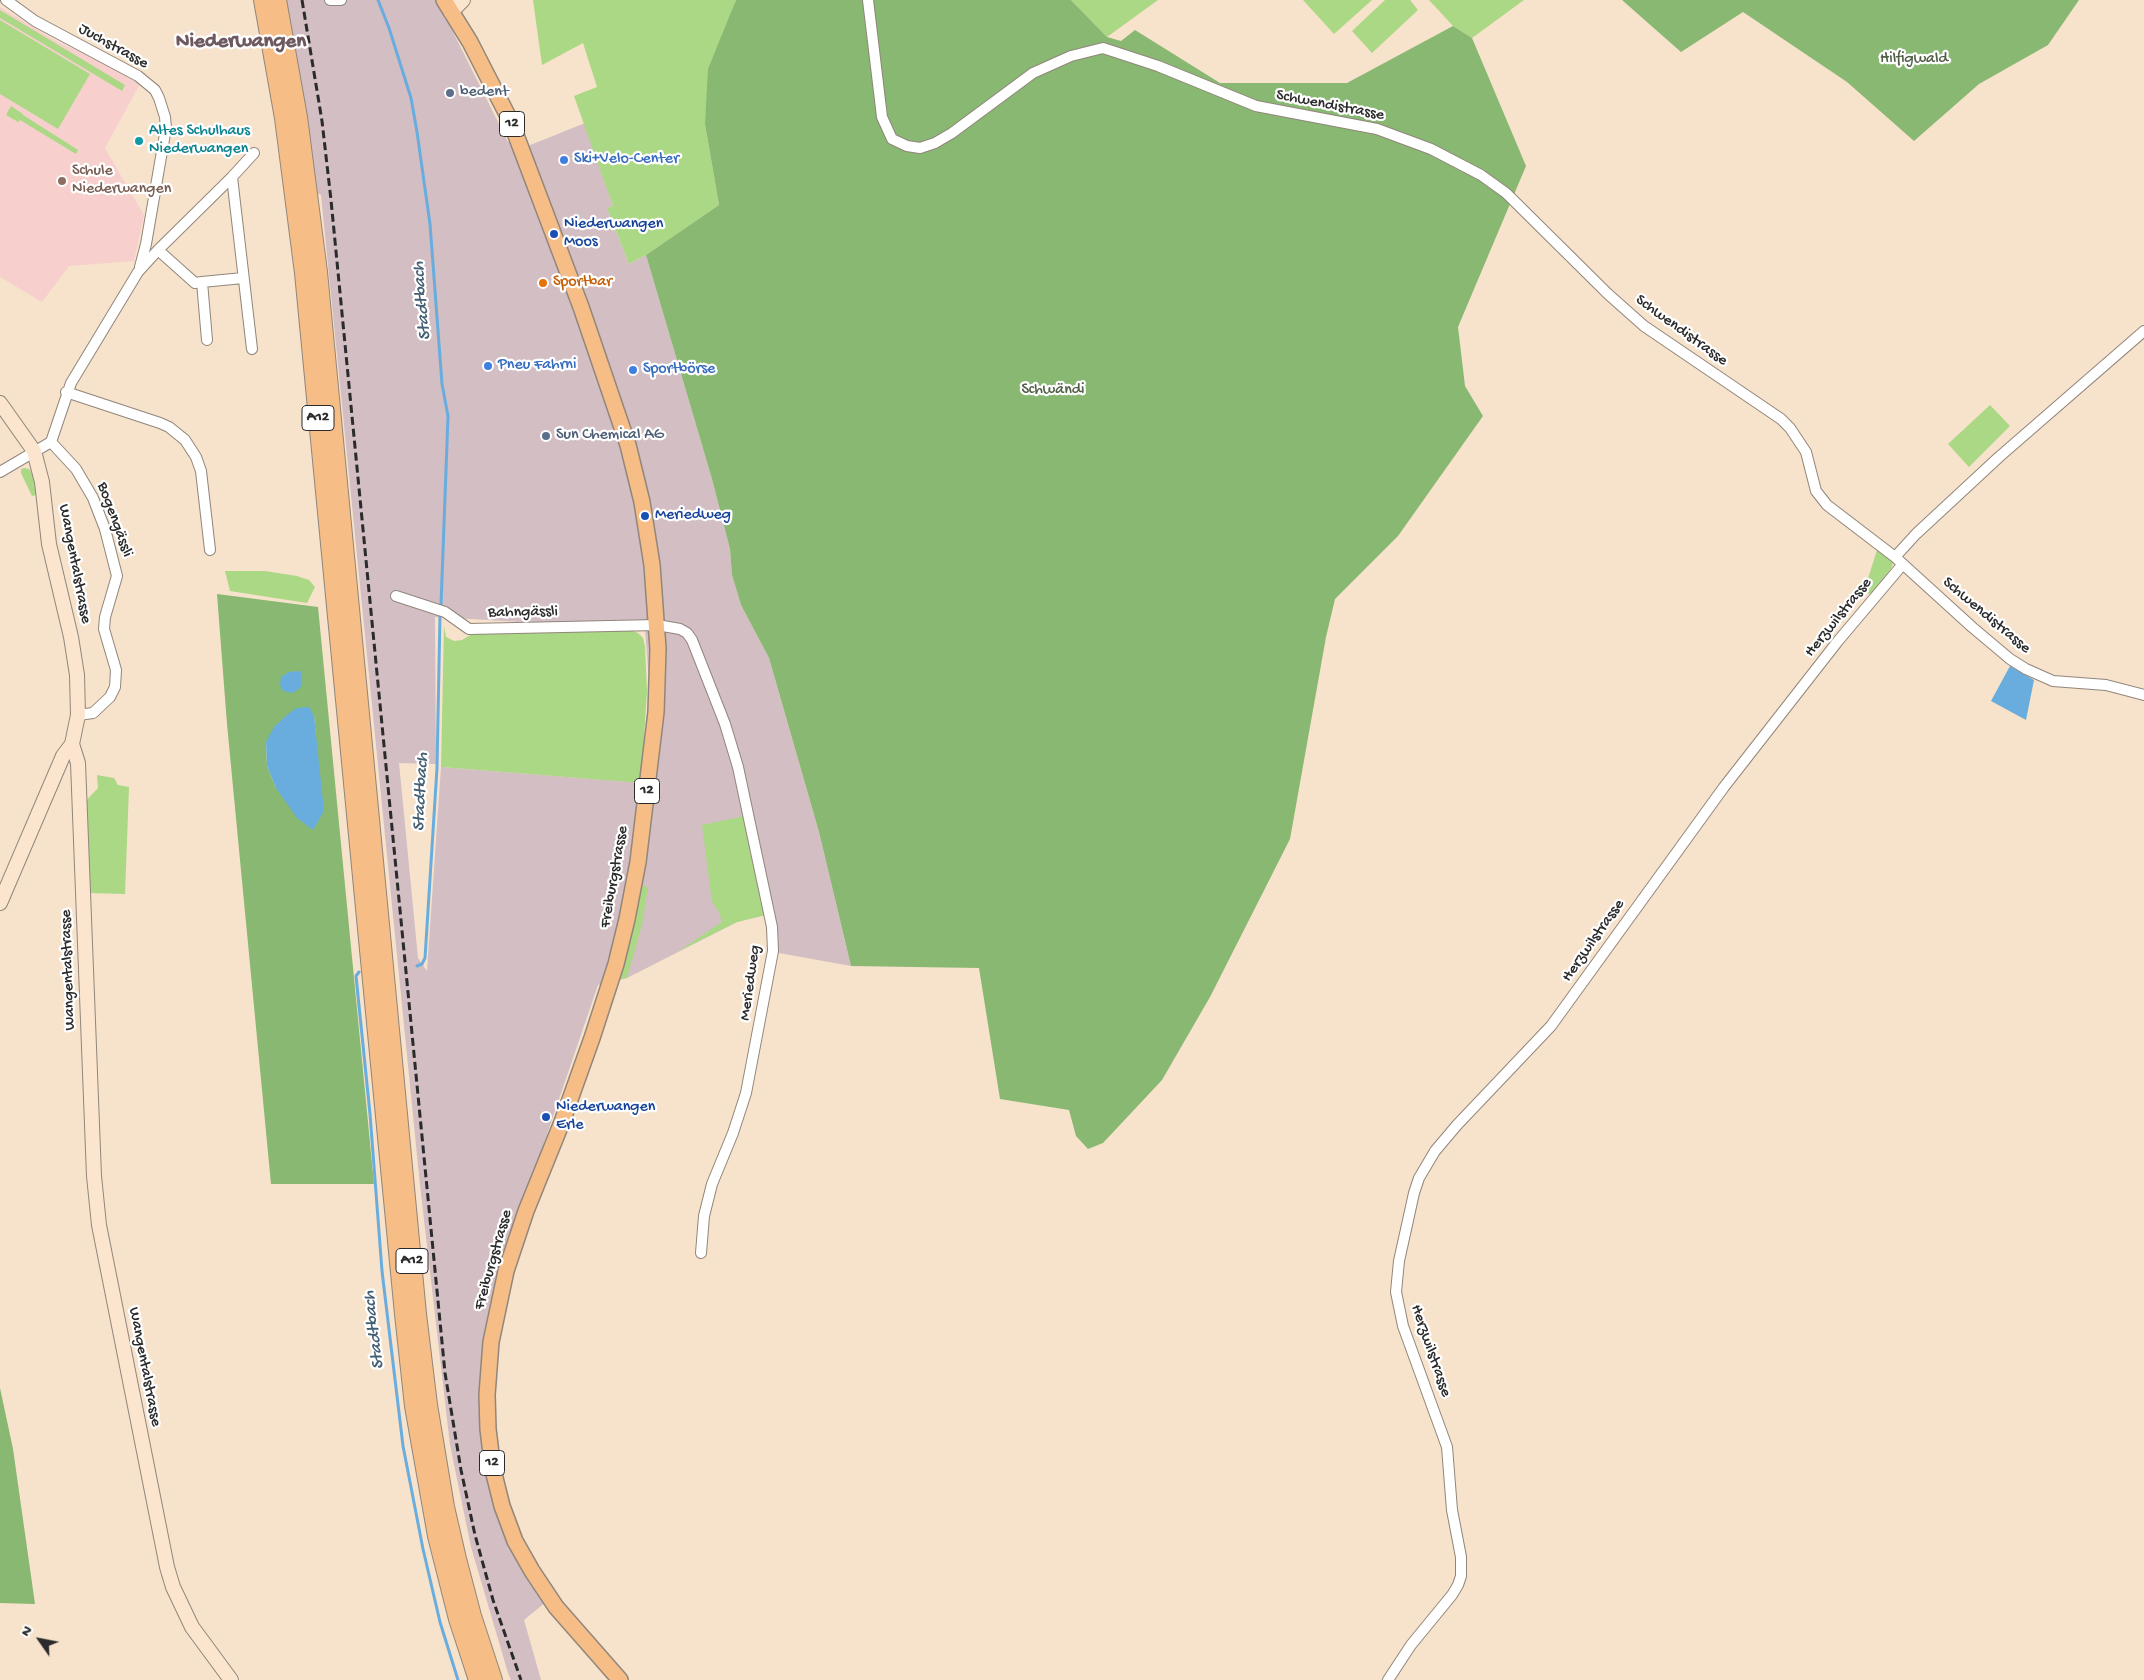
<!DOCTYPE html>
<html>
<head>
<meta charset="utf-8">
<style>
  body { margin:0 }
  #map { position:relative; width:2144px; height:1680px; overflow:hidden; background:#f7e2cb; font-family:"Gochi Hand",sans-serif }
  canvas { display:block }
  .north { position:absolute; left:15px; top:1615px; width:50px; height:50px; -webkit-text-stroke:4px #fff; paint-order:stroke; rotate:303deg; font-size:14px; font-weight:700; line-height:20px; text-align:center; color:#2b2b2b }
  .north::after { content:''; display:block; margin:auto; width:18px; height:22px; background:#2b2b2b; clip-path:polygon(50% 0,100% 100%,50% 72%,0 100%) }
</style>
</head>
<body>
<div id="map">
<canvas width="2144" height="1680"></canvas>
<div class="north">N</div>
</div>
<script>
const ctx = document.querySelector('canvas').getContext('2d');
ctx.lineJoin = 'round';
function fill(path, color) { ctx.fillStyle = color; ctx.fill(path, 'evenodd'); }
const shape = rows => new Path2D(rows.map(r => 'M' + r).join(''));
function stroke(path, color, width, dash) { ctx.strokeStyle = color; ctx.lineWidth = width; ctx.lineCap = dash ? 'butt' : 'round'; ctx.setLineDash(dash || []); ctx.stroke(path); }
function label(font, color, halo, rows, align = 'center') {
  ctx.font = font + ' "Gochi Hand",sans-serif'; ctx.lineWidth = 4.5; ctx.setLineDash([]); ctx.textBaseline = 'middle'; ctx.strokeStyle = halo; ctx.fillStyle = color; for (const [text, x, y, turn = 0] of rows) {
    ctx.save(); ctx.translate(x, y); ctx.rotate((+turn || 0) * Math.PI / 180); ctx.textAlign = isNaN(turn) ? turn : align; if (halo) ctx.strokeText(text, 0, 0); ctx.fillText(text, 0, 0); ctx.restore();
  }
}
fill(shape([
  [0,7,56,41,85,54,140,84,105,148,144,215,134,261,69,266,42,302,0,277]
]), '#f7d0cd');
fill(shape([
  [285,0,437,0,508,142,528,146,585,123,613,206,607,208,629,264,646,255,712,479,730,549,732,575,741,605,769,658,819,832,851,966,768,951,765,915,737,922,627,978,598,985,530,1184,492,1310,485,1458,546,1602,524,1620,541,1680,511,1680,508,1673,471,1547,450,1445,420,1185,321,195,317,193,304,101],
  [435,617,645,629,651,706,643,783,441,767,427,971,418,958,399,763,436,764]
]), '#d2bec3');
fill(shape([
  [533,0,736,0,730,16,705,124,719,205,646,255,629,264,607,208,613,206,574,96,597,87,583,43,542,65],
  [1071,0,1158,0,1107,37],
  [1303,0,1372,0,1334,34],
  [1385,0,1410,0,1418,10,1372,53,1352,31],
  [1429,0,1524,0,1472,38,1453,26],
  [0,10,125,85,122,91,0,18],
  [0,20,90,74,58,129,0,94],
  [11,106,23,114,23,115,78,150,76,154,20,120,18,122,6,115],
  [1990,405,2010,426,1969,467,1948,444],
  [24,468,29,469,33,475,36,495,32,496,21,473,21,469],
  [1878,547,1893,561,1892,567,1874,592,1869,594,1864,591],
  [225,571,265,571,297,576,309,580,315,587,307,603,230,591],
  [444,626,446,637,454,641,462,640,472,634,481,633,630,630,638,633,643,638,645,647,647,691,641,783,441,767],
  [97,775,114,778,118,785,129,787,125,894,88,893,84,803,98,788],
  [745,816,766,915,737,922,677,952,722,922,719,912,712,902,702,825],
  [643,886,648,887,642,925,627,978,618,980,634,925,639,892]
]), '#abd885');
fill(shape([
  [736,0,1071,0,1107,37,1121,41,1135,30,1220,83,1347,83,1453,26,1472,38,1526,166,1458,327,1465,386,1483,416,1398,536,1335,599,1326,637,1290,839,1210,997,1162,1080,1103,1143,1088,1149,1076,1136,1069,1110,1000,1099,979,968,851,966,819,832,769,658,741,605,732,575,730,549,712,479,646,255,719,205,705,124,708,69],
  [1622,0,2079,0,2048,45,1979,84,1914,141,1847,82,1743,12,1681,52],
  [217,594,318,607,374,1184,271,1184,227,724],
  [314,716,316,739,276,788,267,766,266,742],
  [0,1388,13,1449,35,1604,0,1603]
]), '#88b872');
fill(shape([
  [2010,666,2034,680,2026,720,1991,701],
  [301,671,302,683,300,688,292,693,283,691,280,685,281,677,289,672],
  [309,707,314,716,324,811,313,830,297,818,276,788,267,766,266,742,274,727,288,714,297,708]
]), '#69addf');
stroke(shape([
  [378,0,389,28,411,98,417,132,430,224,442,384,448,416,441,605],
  [417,966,422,964,425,958,437,768,440,615],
  [359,972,356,976,370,1114,382,1271,403,1446,423,1549,440,1622,458,1680]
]), '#69addf', 3);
const street = shape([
  [6,0,35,21,138,76,155,90,159,98,165,117,166,128,146,244,140,267],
  [330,0,341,0],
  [868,0,882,117,892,139,907,146,920,148,935,143,952,133,1033,73,1071,56,1103,48,1158,66,1256,106,1377,129,1431,149,1481,175,1506,193,1608,294,1644,326,1781,419,1790,428,1806,452,1816,491,1827,505,1895,557,1972,627,2010,659,2026,669,2053,681,2106,685,2144,695],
  [232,177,252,349],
  [158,250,195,283,202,282,207,340],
  [202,282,243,278],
  [66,392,160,423,169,427,185,440,196,457,201,471,210,550],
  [51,442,76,469,93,498,105,529,117,576,105,617,104,629,116,670,115,687,110,697,93,713,78,715],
  [0,472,51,442,71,383,138,272,158,250,232,177,254,153],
  [1895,557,1916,534,1999,457,2144,331],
  [396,596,445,612,469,629,657,625,680,629,687,633,692,640,725,724,738,767,772,927,773,951,746,1093,733,1133,712,1184,704,1216,701,1253],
  [1388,1680,1411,1645,1452,1595,1458,1585,1461,1576,1461,1557,1452,1510,1447,1447,1403,1326,1396,1292,1399,1261,1414,1193,1419,1178,1435,1151,1457,1125,1551,1026,1724,787,1838,641,1903,564]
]);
const secondary = shape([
  [451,12,463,0],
  [0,403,34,451,42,482,49,544,71,637,77,675,78,715,72,744,78,763,94,1176,99,1225,167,1567,173,1587,192,1627,231,1680],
  [0,903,63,756,72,744]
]);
const primary = shape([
  [444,0,470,42,511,122,581,307,628,445,642,502,652,565,658,649,656,712,638,862,627,919,616,964,592,1038,562,1122,526,1211,506,1271,491,1342,487,1395,488,1429,493,1470,502,1506,515,1541,532,1571,556,1607,620,1680]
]);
const highway = shape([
  [263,0,284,118,304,273,404,1314,414,1406,437,1536,458,1619,478,1680],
  [277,0,298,117,318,272,417,1314,428,1405,445,1507,457,1559,472,1616,493,1680]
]);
stroke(street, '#91867b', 12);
stroke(secondary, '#91867b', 16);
stroke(primary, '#91867b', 18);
stroke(highway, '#91867b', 20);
stroke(street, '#fff', 10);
stroke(secondary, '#fbe5cf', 14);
stroke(primary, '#f6be86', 15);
stroke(highway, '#f6be86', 18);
stroke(shape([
  [302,0,322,121,331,200,445,1373,461,1470,475,1535,493,1600,521,1680]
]), '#2b2b2b', 3, [8, 4]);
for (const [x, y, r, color] of [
  [450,93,5,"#5c6f8a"],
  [139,141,5,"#0f9aa8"],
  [564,160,5,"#3f7fe0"],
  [62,181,5,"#8d6e63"],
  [554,234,5,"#1a4fb4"],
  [543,283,5,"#e8710a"],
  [488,366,5,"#3f7fe0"],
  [633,370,5,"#3f7fe0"],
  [546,436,5,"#5c6f8a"],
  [645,516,5,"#1a4fb4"],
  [546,1117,5,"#1a4fb4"]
]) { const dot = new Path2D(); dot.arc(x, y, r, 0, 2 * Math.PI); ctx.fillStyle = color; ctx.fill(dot); stroke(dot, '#fff', 2); }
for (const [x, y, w] of [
  [512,124,25],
  [318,418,32],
  [647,791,25],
  [412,1261,32],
  [492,1463,25]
]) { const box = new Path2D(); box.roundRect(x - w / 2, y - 12.5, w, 25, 4); ctx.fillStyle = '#fff'; ctx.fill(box); stroke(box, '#2b2b2b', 1); }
label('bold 15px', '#2b2b2b', null, [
  ["12",512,124],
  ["A12",318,418],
  ["12",647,791],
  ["A12",412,1261],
  ["12",492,1463]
]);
label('16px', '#2b2b2b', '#fff', [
  ["Juchstrasse",113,47,29],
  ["Schwendistrasse",1330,106,11],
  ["Schwendistrasse",1681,331,36],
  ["Bogengässli",114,520,70],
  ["Wangentalstrasse",74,564,79],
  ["Bahngässli",523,613,-1],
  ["Schwendistrasse",1986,616,40],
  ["Herzwilstrasse",1839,618,-51],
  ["Freiburgstrasse",615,877,-80],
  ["Herzwilstrasse",1594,941,-55],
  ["Wangentalstrasse",69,970,-92],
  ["Meriedweg",751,983,-82],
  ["Freiburgstrasse",494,1260,-74],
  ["Herzwilstrasse",1430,1351,71],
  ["Wangentalstrasse",144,1367,79]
]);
label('16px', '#515f46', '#fff', [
  ["Hilfigwald",1914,60],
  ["Schwändi",1053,391]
]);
label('16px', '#4e5e75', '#fff', [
  ["bedent",460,93],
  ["Sun Chemical AG",556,436]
], 'left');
label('16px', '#0d838f', '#fff', [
  ["Altes Schulhaus",149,132],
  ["Niederwangen",149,150]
], 'left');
label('16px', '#366cbe', '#fff', [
  ["Ski+Velo-Center",574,160],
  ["Pneu Fahrni",498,366],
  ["Sportbörse",643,370]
], 'left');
label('16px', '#785e54', '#fff', [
  ["Schule",72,172],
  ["Niederwangen",72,190]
], 'left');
label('16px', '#164399', '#fff', [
  ["Niederwangen",564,225],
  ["Moos",564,243],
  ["Meriedweg",655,516],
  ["Niederwangen",556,1108],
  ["Erle",556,1126]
], 'left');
label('16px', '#c56008', '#fff', [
  ["Sportbar",553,283]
], 'left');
label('italic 18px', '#445f73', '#fff', [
  ["Stadtbach",423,301,-95],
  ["Stadtbach",422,792,-87],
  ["Stadtbach",375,1330,-97]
]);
label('bold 21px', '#6d595f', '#fff', [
  ["Niederwangen",241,43]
]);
</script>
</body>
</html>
